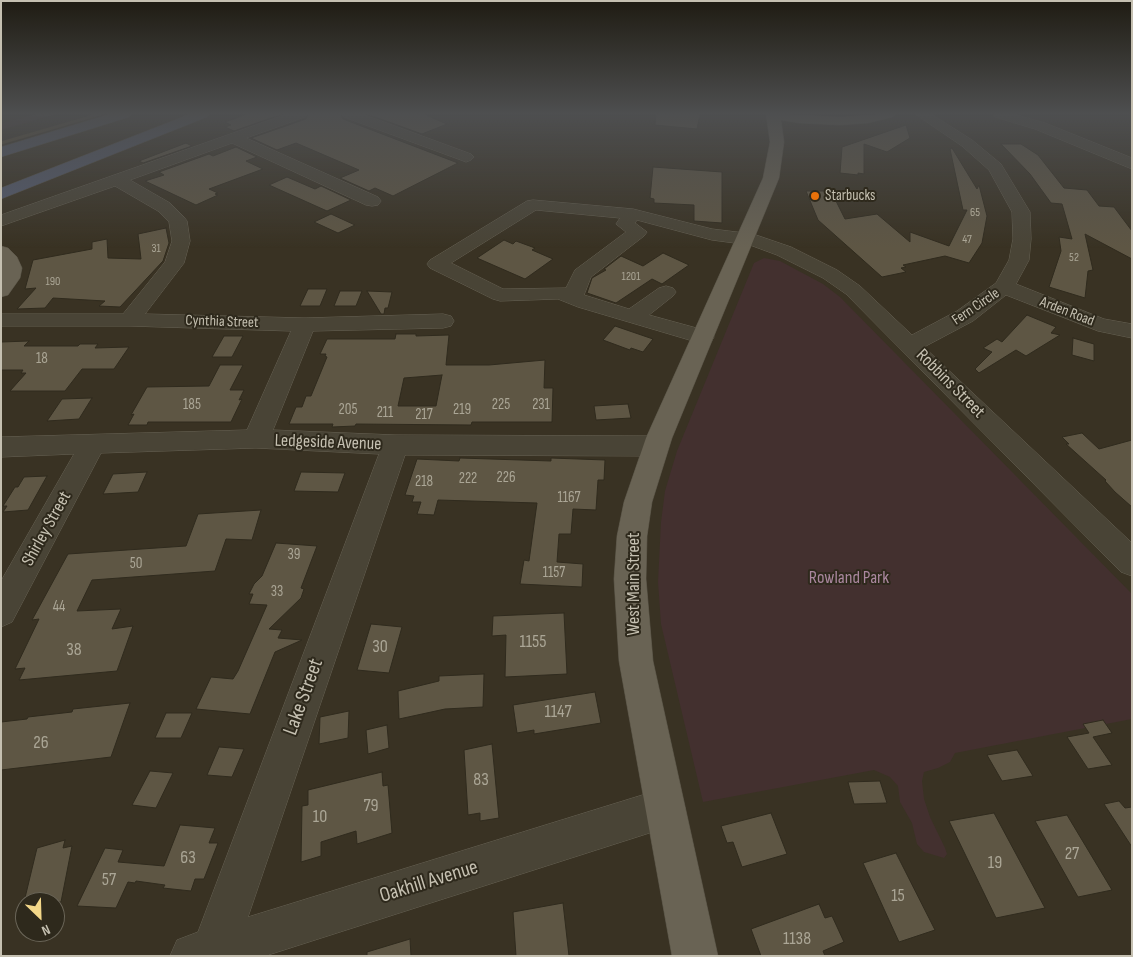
<!DOCTYPE html>
<html>
<head>
<meta charset="utf-8">
<style>
  body { margin:0 }
  #map { position:relative; width:1133px; height:957px; overflow:hidden; background:#393223; font-family:"Sofia Sans Condensed",sans-serif }
  canvas { display:block }
  .frame { position:absolute; inset:0; border:2px solid #c5c0b1; pointer-events:none }
  .north { position:absolute; left:15px; top:892px; width:50px; height:50px; box-sizing:border-box; background:#2e291c; border:1px solid #6a6558; border-radius:50%; rotate:156deg; font-size:14px; font-weight:700; line-height:20px; text-align:center; color:#c5c0b1 }
  .north::after { content:''; display:block; margin:auto; width:18px; height:22px; background:#f3d789; clip-path:polygon(50% 0,100% 100%,50% 72%,0 100%) }
</style>
</head>
<body>
<div id="map">
<canvas width="1133" height="957"></canvas>
<div class="frame"></div>
<div class="north">N</div>
</div>
<script>
const ctx = document.querySelector('canvas').getContext('2d');
ctx.lineJoin = 'round';
function fill(path, color) { ctx.fillStyle = color; ctx.fill(path, 'evenodd'); }
const shape = rows => new Path2D(rows.map(r => 'M' + r).join(''));
function stroke(path, color, width, dash) { ctx.strokeStyle = color; ctx.lineWidth = width; ctx.lineCap = dash ? 'butt' : 'round'; ctx.setLineDash(dash || []); ctx.stroke(path); }
function label(font, color, halo, rows, align = 'center') {
  ctx.font = font + ' "Sofia Sans Condensed",sans-serif'; ctx.lineWidth = 4; ctx.setLineDash([]); ctx.textBaseline = 'middle'; ctx.strokeStyle = halo; ctx.fillStyle = color; for (const [text, x, y, turn = 0] of rows) {
    ctx.save(); ctx.translate(x, y); ctx.rotate((+turn || 0) * Math.PI / 180); ctx.textAlign = isNaN(turn) ? turn : align; if (halo) ctx.strokeText(text, 0, 0); ctx.fillText(text, 0, 0); ctx.restore();
  }
}
fill(shape([
  [37,114,57,114,1,130,1,123],
  [764,258,780,261,823,284,840,297,1132,594,1132,719,955,753,950,762,938,768,924,772,922,781,924,799,930,817,945,848,947,854,944,858,924,852,917,844,912,823,900,802,898,786,890,777,874,770,703,802,661,624,658,582,661,522,665,491,677,451,754,263]
]), '#43302f');
stroke(shape([
  [1,143,100,114]
]), '#594d32', 3);
const building = shape([
  [248,114,282,114,234,131,225,127,231,125,225,122,248,114],
  [309,114,340,114,343,119,458,163,393,196,375,188,369,191,340,178,359,170,296,143,277,150,251,138,306,119,309,114],
  [367,114,423,114,447,124,422,134,367,114],
  [656,114,700,114,697,129,655,125,656,114],
  [906,125,910,138,887,152,864,144,864,174,858,173,858,175,840,173,842,147,906,125],
  [186,143,192,146,143,163,139,161,186,143],
  [1001,144,1021,144,1038,155,1064,188,1087,190,1099,206,1114,207,1132,231,1132,259,1085,234,1093,270,1088,271,1085,298,1049,287,1061,251,1059,237,1072,239,1062,204,1051,203,1030,174,1001,144],
  [236,147,257,157,246,161,263,169,209,189,218,193,215,194,218,195,196,205,145,181,164,175,159,172,209,154,213,156,236,147],
  [952,148,977,189,979,185,987,216,982,243,969,263,945,256,903,265,906,267,901,268,906,272,882,277,818,220,806,191,831,191,845,219,877,214,910,242,910,232,949,246,967,210,963,210,950,149,952,148],
  [653,167,722,172,722,223,694,221,694,205,654,203,654,199,650,198,653,167],
  [287,177,315,189,321,186,351,200,327,211,269,185,287,177],
  [331,214,355,225,338,233,314,222,331,214],
  [166,228,169,243,163,261,120,307,99,306,105,301,53,298,45,308,17,309,36,288,25,289,33,260,92,249,92,242,107,239,108,258,141,259,138,234,166,228],
  [504,240,513,244,516,241,535,248,532,250,553,259,525,279,477,258,504,240],
  [663,253,689,265,662,284,652,279,616,303,587,293,592,278,606,270,604,269,621,256,643,266,663,253],
  [308,289,327,289,320,306,300,306,308,289],
  [340,291,362,291,356,306,334,306,340,291],
  [367,291,392,292,388,308,385,308,384,314,381,314,367,291],
  [1027,315,1056,327,1051,333,1060,335,1026,356,1016,350,979,373,975,369,992,352,983,348,997,339,1002,342,1027,315],
  [615,326,653,339,643,352,631,348,630,350,603,340,615,326],
  [396,334,416,334,416,336,449,335,446,365,489,365,545,360,544,388,553,388,552,422,472,422,471,425,356,424,355,426,332,427,333,424,289,424,296,407,302,407,306,396,311,396,327,357,325,356,326,354,320,354,327,339,395,339,396,334],
  [442,375,436,406,398,406,404,378,442,375],
  [224,336,243,336,232,357,212,357,224,336],
  [1073,338,1094,344,1094,361,1072,355,1073,338],
  [29,341,24,346,78,346,80,344,98,344,95,348,129,347,114,369,82,369,65,391,10,391,26,373,21,373,23,370,1,370,1,342,29,341],
  [220,365,243,365,230,390,244,390,239,400,242,399,231,422,148,422,147,425,128,425,134,414,131,415,147,387,209,386,220,365],
  [92,398,79,419,47,421,62,399,92,398],
  [628,404,631,418,596,420,594,406,628,404],
  [1082,433,1099,449,1132,440,1132,507,1115,492,1105,481,1106,480,1066,444,1069,444,1062,437,1082,433],
  [460,458,551,461,551,458,605,460,604,480,598,480,596,510,573,509,571,534,559,534,557,562,583,564,582,587,520,584,524,560,529,561,537,503,438,500,434,515,417,514,421,502,412,502,414,496,405,495,417,459,459,461,460,458],
  [147,472,138,492,103,494,113,474,147,472],
  [301,472,345,473,338,492,294,491,301,472],
  [47,476,28,510,3,512,7,506,3,506,15,487,18,487,24,477,47,476],
  [261,510,252,540,226,539,215,571,92,580,77,611,121,609,112,629,133,626,117,671,19,680,25,668,15,669,39,619,32,620,68,554,186,546,198,514,261,510],
  [276,543,317,546,301,588,304,589,301,598,269,629,282,630,278,638,302,640,275,652,250,714,196,709,211,677,233,679,238,671,267,605,249,604,253,594,249,594,254,584,262,576,276,543],
  [564,613,567,674,505,677,506,635,492,636,493,616,564,613],
  [371,624,402,627,389,673,357,670,371,624],
  [484,674,483,707,445,709,399,719,398,691,439,681,439,676,484,674],
  [595,692,601,723,534,734,534,730,517,733,513,705,595,692],
  [130,703,111,757,1,770,1,722,27,719,28,717,72,712,73,709,130,703],
  [349,711,348,738,319,744,320,717,349,711],
  [166,713,192,713,181,738,155,738,166,713],
  [1103,720,1112,733,1093,737,1112,765,1088,769,1067,737,1089,733,1083,724,1103,720],
  [387,725,389,748,368,754,366,730,387,725],
  [492,744,499,818,480,821,480,813,468,815,464,750,492,744],
  [219,747,244,749,232,777,207,775,219,747],
  [1017,750,1033,776,1002,781,987,755,1017,750],
  [150,771,173,773,156,808,132,805,150,771],
  [382,772,383,786,388,785,392,833,357,844,356,831,321,842,321,856,301,862,302,806,308,805,308,790,382,772],
  [880,781,887,803,854,804,848,782,880,781],
  [1119,801,1125,808,1132,807,1132,847,1104,804,1119,801],
  [771,813,787,854,742,867,733,842,727,843,721,826,771,813],
  [994,813,1045,908,996,918,949,821,994,813],
  [1067,815,1112,890,1078,897,1035,821,1067,815],
  [180,825,215,828,209,843,218,843,204,879,195,879,191,891,163,888,165,885,136,881,135,883,128,882,116,908,77,906,105,848,123,850,118,862,164,866,180,825],
  [65,840,63,848,72,846,61,902,24,902,37,848,65,840],
  [896,853,935,930,899,942,863,863,896,853],
  [563,903,569,956,516,956,513,912,563,903],
  [819,904,825,918,832,916,844,942,823,951,825,956,761,956,751,929,819,904],
  [410,939,411,956,367,956,367,952,410,939]
]);
fill(building, '#5e5644');
stroke(building, '#302b1e', 1);
const minor = shape([
  [287,114,307,114,305,117,246,138,378,197,381,201,378,205,372,206,366,205,232,143,130,180,170,203,184,217,187,221,190,241,184,263,145,314,305,318,443,314,451,316,454,321,451,326,443,328,313,331,273,430,395,435,656,436,665,439,669,446,665,453,656,456,405,455,248,917,665,788,679,794,685,808,679,822,665,828,265,956,170,956,177,940,198,932,379,454,256,448,101,453,12,622,1,627,1,581,74,454,1,457,1,437,247,430,291,331,129,326,1,326,1,314,123,314,165,262,172,241,169,222,158,211,115,186,1,226,1,215,287,114],
  [342,114,362,114,471,154,474,157,471,160,466,162,461,160,344,117,342,114],
  [915,114,931,114,972,140,1001,164,1030,212,1031,239,1029,260,1016,284,1104,319,1132,324,1132,338,1098,331,1006,295,973,321,924,347,1132,543,1132,576,1121,572,846,294,823,278,777,255,750,245,712,240,637,220,635,223,647,232,644,236,591,277,584,295,629,309,659,288,666,286,673,288,676,292,673,296,649,315,711,332,714,337,711,342,703,344,578,307,558,299,500,301,493,299,430,268,427,264,430,260,527,201,533,200,633,209,712,229,753,234,791,247,837,270,860,286,912,335,957,311,996,283,1009,260,1013,239,1012,212,989,170,962,146,915,114],
  [536,210,620,218,616,224,626,232,575,270,566,288,503,289,451,263,536,210],
  [993,114,1014,114,1045,123,1132,158,1132,169,1035,129,995,117,993,114]
]);
const major = shape([
  [766,114,840,117,895,114,893,117,868,123,840,125,799,123,781,120,784,142,779,178,672,438,652,502,647,536,646,579,653,661,718,956,672,956,619,661,614,579,617,536,624,502,646,438,763,178,770,142,766,114],
  [1,246,8,248,17,257,22,268,20,278,8,295,1,297,1,246]
]);
const highway = shape([
  [110,114,131,114,129,117,1,157,1,147,110,114],
  [190,114,209,114,207,117,1,199,1,188,190,114]
]);
stroke(minor, '#676254', 1);
stroke(major, '#555043', 1);
stroke(highway, '#544f41', 1);
fill(minor, '#494436');
fill(major, '#696354');
fill(highway, '#545b6f');
const sky = ctx.createLinearGradient(0, 0, 0, 248);
sky.addColorStop(0, '#1f1c13');
sky.addColorStop(0.46, '#4e4f50');
sky.addColorStop(1, '#4e4f5000');
ctx.fillStyle = sky;
ctx.fillRect(0, 0, 1133, 248);
for (const [x, y, r, color] of [
  [815,196,5,"#e8710a"]
]) { const dot = new Path2D(); dot.arc(x, y, r, 0, 2 * Math.PI); ctx.fillStyle = color; ctx.fill(dot); stroke(dot, '#2e291c', 2); }
label('12px', '#aba696', null, [
  ["65",975,213],
  ["47",967,240],
  ["31",156,249],
  ["52",1074,258],
  ["1201",631,277],
  ["190",53,282]
]);
label('15px', '#c5c0b1', '#2e291c', [
  ["Starbucks",825,196]
], 'left');
label('15px', '#c5c0b1', '#2e291c', [
  ["Fern Circle",976,307,-34],
  ["Arden Road",1067,312,21],
  ["Cynthia Street",222,322,2]
]);
label('15px', '#aba696', null, [
  ["18",42,359],
  ["185",192,405],
  ["225",501,405],
  ["231",541,405],
  ["205",348,410],
  ["219",462,410],
  ["211",385,413],
  ["217",424,415],
  ["226",506,478],
  ["222",468,479],
  ["218",424,482],
  ["1167",569,498],
  ["39",294,555],
  ["50",136,564],
  ["1157",554,573],
  ["33",277,592],
  ["44",59,607]
]);
label('18px', '#c5c0b1', '#2e291c', [
  ["Robbins Street",950,384,45],
  ["Ledgeside Avenue",328,443,2],
  ["Shirley Street",47,529,-61],
  ["West Main Street",634,584,-90]
]);
label('18px', '#aa879e', '#2e291c', [
  ["Rowland Park",849,578]
]);
label('18px', '#aba696', null, [
  ["1155",533,642],
  ["30",380,647],
  ["38",74,650],
  ["1147",558,712],
  ["26",41,743],
  ["83",481,780],
  ["79",371,806],
  ["10",320,817],
  ["27",1072,854],
  ["63",188,858],
  ["19",995,863],
  ["57",109,880],
  ["15",898,896],
  ["1138",797,939]
]);
label('21px', '#c5c0b1', '#2e291c', [
  ["Lake Street",304,697,-70],
  ["Oakhill Avenue",429,882,-17]
]);
</script>
</body>
</html>
